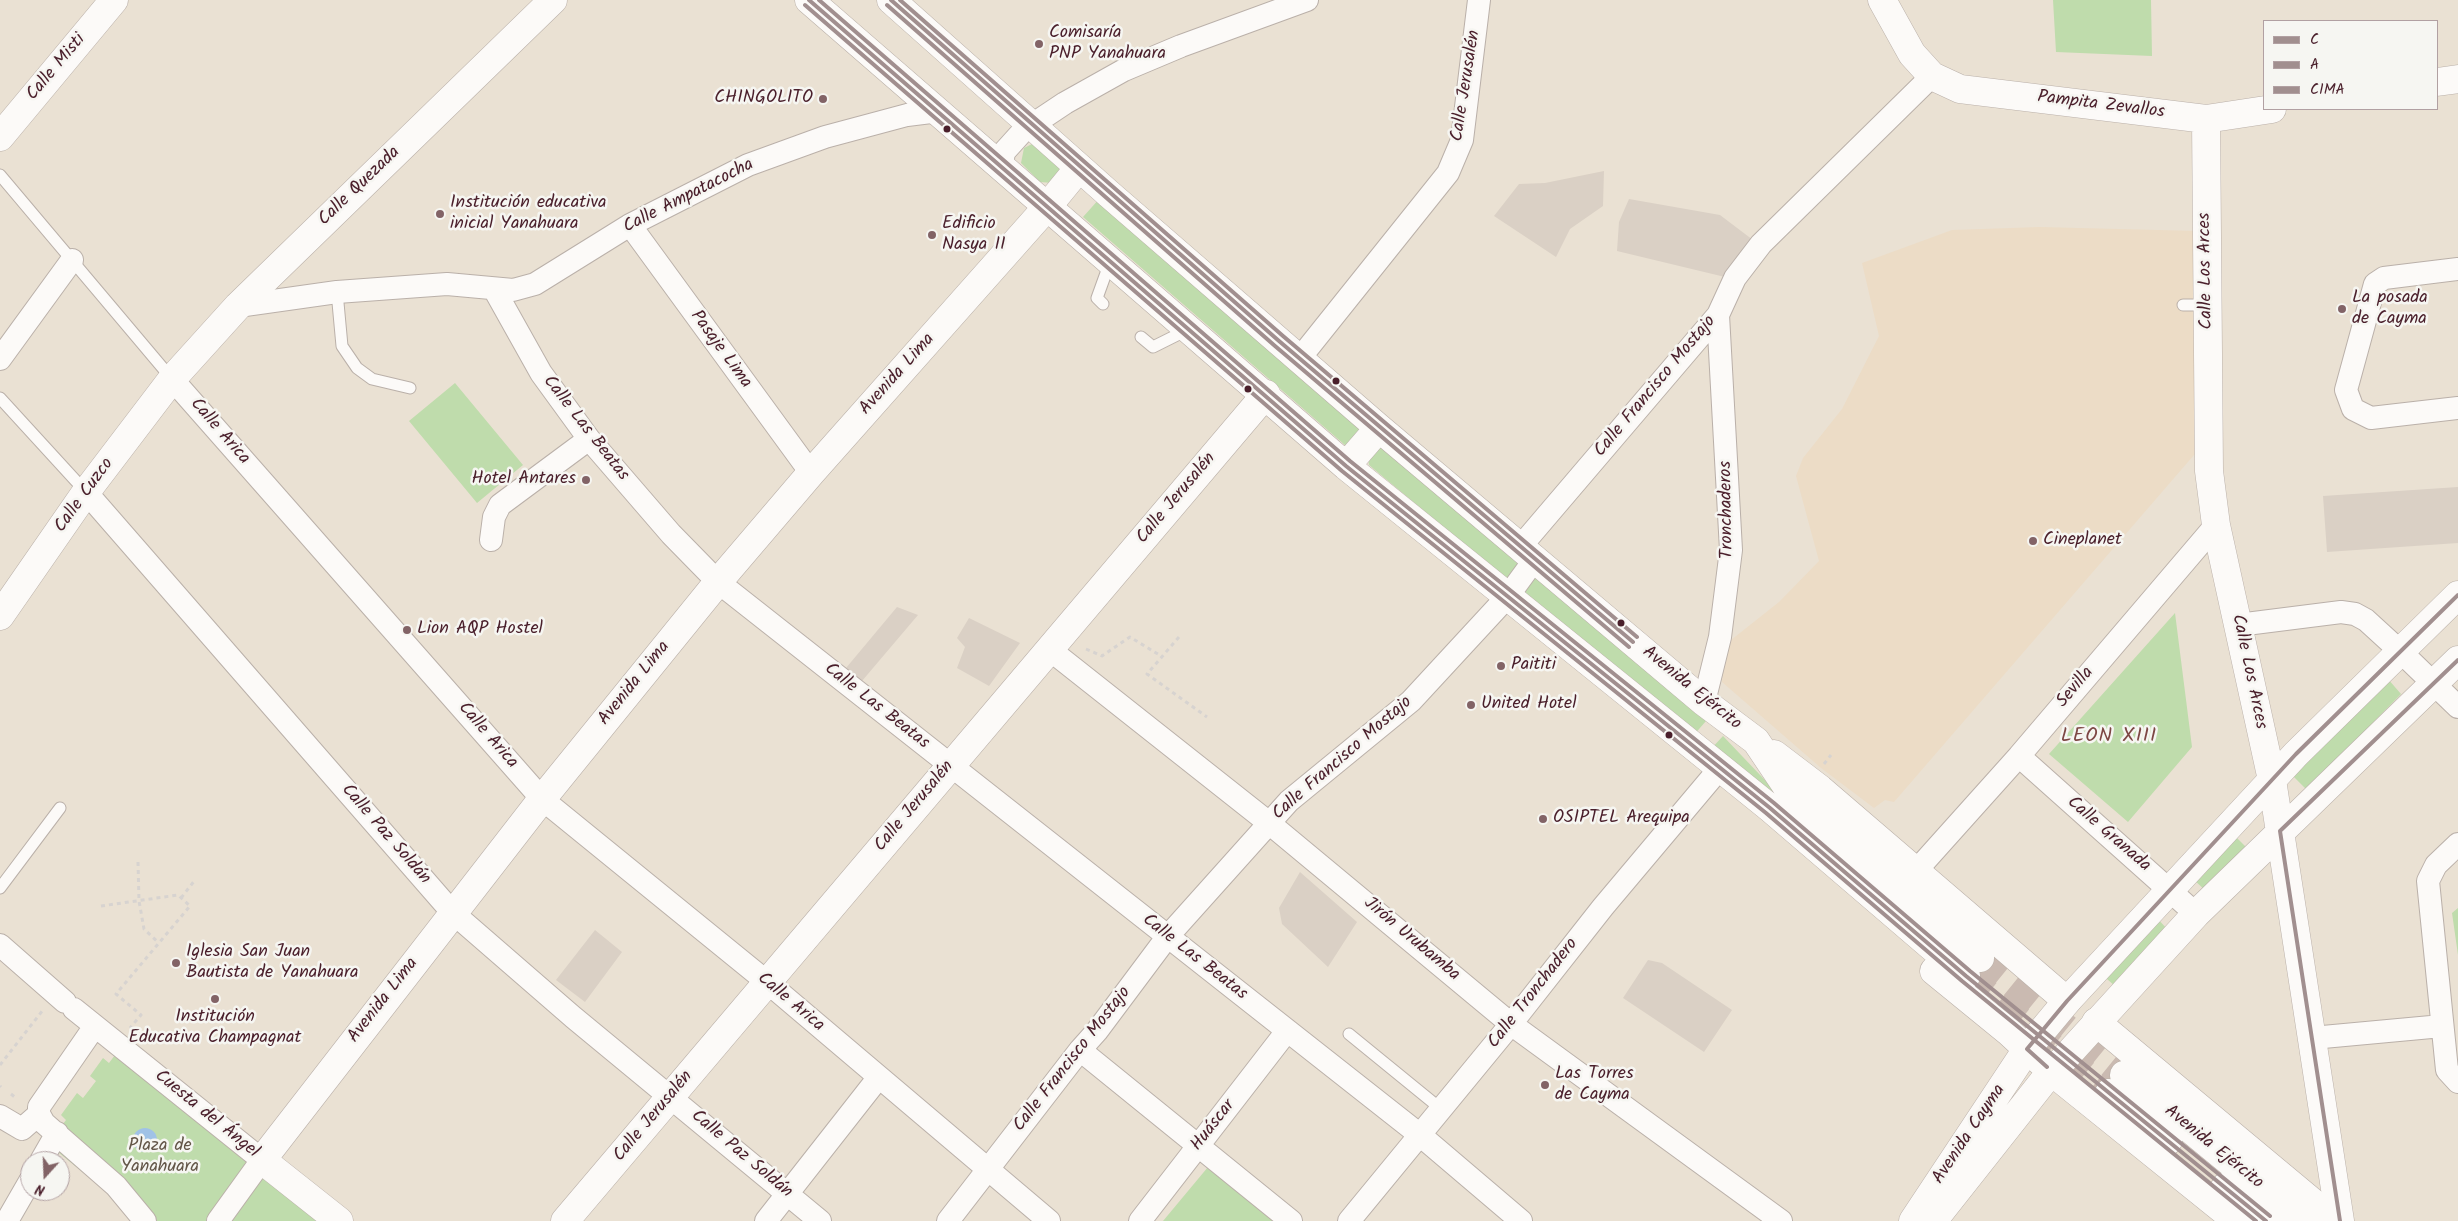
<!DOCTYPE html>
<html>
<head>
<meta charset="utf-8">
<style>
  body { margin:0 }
  #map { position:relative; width:2458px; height:1221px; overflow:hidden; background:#eae1d3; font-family:Kalam,sans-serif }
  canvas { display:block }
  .legend { position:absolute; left:2263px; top:20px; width:175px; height:90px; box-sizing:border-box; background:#f6f6f2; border:1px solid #b1a0a2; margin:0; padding:6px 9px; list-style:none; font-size:15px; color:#4a1f2b }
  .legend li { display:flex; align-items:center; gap:10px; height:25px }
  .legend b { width:25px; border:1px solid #b1a0a2 }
  .north { position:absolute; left:20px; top:1151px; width:50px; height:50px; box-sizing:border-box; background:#f6f6f2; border:1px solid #b1a0a2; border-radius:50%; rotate:200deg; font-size:14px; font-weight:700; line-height:20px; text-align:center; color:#4a1f2b }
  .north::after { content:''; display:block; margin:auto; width:18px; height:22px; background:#826366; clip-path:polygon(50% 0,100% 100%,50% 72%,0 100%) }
</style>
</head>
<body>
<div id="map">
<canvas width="2458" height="1221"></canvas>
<ul class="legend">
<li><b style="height:6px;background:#a18f8f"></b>C</li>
<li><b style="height:6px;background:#a18f8f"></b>A</li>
<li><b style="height:6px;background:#a18f8f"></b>CIMA</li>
</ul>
<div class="north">N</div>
</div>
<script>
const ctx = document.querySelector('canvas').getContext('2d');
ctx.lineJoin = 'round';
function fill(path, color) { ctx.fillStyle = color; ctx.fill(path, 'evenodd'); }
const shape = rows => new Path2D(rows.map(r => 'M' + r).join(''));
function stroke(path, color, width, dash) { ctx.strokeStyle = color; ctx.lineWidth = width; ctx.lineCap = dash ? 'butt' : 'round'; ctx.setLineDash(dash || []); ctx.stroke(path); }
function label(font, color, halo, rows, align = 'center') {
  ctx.font = font + ' Kalam,sans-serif'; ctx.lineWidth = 5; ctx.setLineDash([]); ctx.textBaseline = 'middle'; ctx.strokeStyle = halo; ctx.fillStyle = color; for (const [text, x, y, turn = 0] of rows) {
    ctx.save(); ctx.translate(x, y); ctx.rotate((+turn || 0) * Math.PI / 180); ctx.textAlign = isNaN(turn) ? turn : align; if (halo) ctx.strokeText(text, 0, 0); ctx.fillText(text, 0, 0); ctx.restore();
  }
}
fill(shape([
  [2040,227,2198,231,2203,452,2194,455,1894,802,1885,800,1874,808,1821,768,1722,682,1726,644,1779,602,1819,561,1796,476,1803,458,1842,409,1879,336,1862,263,1952,230]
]), '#ecdcc6');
fill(shape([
  [1604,171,1603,206,1570,229,1556,257,1494,216,1519,184,1545,183],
  [1629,199,1720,215,1753,240,1725,277,1617,251,1619,222],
  [2458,487,2458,543,2327,552,2323,496],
  [897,607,918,615,862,681,846,668],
  [969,618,1020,643,989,686,957,668,965,647,957,638],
  [1300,872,1357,922,1328,967,1282,924,1279,908],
  [595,930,622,952,585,1002,556,980],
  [1648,960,1662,963,1732,1010,1704,1052,1623,998]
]), '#dad0c5');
fill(shape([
  [2053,0,2151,0,2152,56,2056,52],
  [1034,143,1064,167,1053,183,1040,182,1021,163,1024,148],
  [1100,198,1362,428,1346,446,1083,217],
  [455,383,523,465,477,503,409,421],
  [1380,444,1526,562,1509,582,1369,465,1368,458],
  [1531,576,1545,577,1706,721,1693,736,1526,597,1523,589],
  [2175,613,2192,747,2128,822,2049,754],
  [2388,679,2401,694,2307,790,2293,776],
  [1723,736,1800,817,1710,750],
  [2235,836,2248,849,2207,892,2193,879],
  [2458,908,2458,955,2452,913],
  [2156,917,2169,931,2115,986,2100,973],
  [118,1051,255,1152,208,1221,143,1221,48,1144,66,1120,61,1115,77,1093,83,1098,96,1081,90,1076,103,1058,109,1063],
  [268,1159,340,1221,224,1221],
  [1213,1161,1277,1221,1163,1221]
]), '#bfdcac');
fill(shape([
  '133 1140a12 12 0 1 1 24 0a12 12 0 1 1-24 0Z'
]), '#a0c2e6');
stroke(shape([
  [1980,958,2124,1075],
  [1966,976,2109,1093]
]), '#cabab1', 28, [28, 14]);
const lane = shape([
  [0,175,172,379],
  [337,292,342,346,357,368,372,379,410,388],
  [1103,304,1097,298,1110,262],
  [2183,305,2208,305],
  [1141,337,1153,347,1189,329],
  [0,398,86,492],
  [0,888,60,808],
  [1349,1034,1441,1109]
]);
const street = shape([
  [1002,165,1004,152,1023,131,1065,103,1124,70,1181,46,1307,0],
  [630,225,811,473],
  [2458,269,2384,278,2375,284,2346,390,2353,409,2371,418,2458,408],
  [494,289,541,373,589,439,671,534,718,582,1420,1135,1521,1221],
  [238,306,337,292,447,284,513,290,535,284,630,225,748,165,825,137,907,115,939,111],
  [1300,358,1448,173,1462,140,1479,0],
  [0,359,72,260],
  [172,379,542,799,767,982,1049,1221],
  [86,492,452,912,573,1017,820,1221],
  [491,540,494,517,500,505,589,439],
  [1521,546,1718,315,1735,278,1761,244,1932,76],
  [2238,625,2341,612,2355,614,2366,620,2401,652,2458,707],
  [1049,649,1269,823,1511,1024,1781,1221],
  [1704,702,1720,637,1731,550,1718,315],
  [2019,756,2196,914],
  [2458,844,2436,865,2428,881,2447,1070,2458,1082],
  [1915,872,2019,756,2216,525],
  [0,945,65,1002],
  [74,1009,262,1160,218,1221],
  [2312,1038,2442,1026],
  [1080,1050,1291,1221],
  [39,1114,44,1123,116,1186,145,1221],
  [39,1114,39,1107,95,1026],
  [0,1116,22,1129,39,1114],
  [41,1161,57,1133],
  [7,1221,30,1181],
  [766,1221,879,1077],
  [948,1221,1080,1050,1097,1031,1168,936,1289,801,1411,701,1508,596,1535,559],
  [1140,1221,1287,1031],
  [1349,1221,1511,1024,1603,907,1720,768]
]);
const secondary = shape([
  [1882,0,1912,54,1932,76,1960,89,2206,119,2272,109],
  [2437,82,2458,79],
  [2206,119,2209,471,2216,525,2272,780,2340,1221],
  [0,137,114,0],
  [0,616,86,492,172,379,238,306,553,0],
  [339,1221,262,1160,542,799,718,582,811,473,1047,207,1079,168],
  [565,1221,1266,394],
  [1913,1221,2027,1049,2067,1001,2296,754,2458,595],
  [1933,1221,2042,1083,2196,914,2458,660]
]);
const primary = shape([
  [809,0,1346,466,1770,808,1966,976],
  [891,0,1109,194,1379,428,1704,702,1756,741,1799,805,1980,958],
  [1346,466,1379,428],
  [1774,754,1820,789,2067,1001],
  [1934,971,2010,1033,2052,1072,2237,1221],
  [2096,1022,2335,1221],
  [2124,1075,2302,1221],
  [2109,1093,2168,1141],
  [2225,1187,2266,1221]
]);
stroke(lane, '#bab0a9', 13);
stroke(street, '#bab0a9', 24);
stroke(secondary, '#bab0a9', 29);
stroke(primary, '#bab0a9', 29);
stroke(shape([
  [1179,637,1147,674,1207,717],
  [1086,649,1102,656,1130,637,1161,656],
  [1824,764,1831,755],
  [138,862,139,901,144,929,159,943],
  [181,898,195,880],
  [101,906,178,895,190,906,116,994,141,1015,130,1028],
  [0,1065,43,1010],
  [0,1086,1,1087],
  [11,1094,16,1098]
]), '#d7d3d0', 3, [4, 4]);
stroke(lane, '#fcfaf8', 11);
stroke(street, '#fcfaf8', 22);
stroke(secondary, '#fcfaf8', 28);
stroke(primary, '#fcfaf8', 28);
stroke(shape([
  [809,0,1346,466,1770,808,1966,976,2266,1221],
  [891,0,1279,341,1633,642],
  [2047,1067,2027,1049,2067,1001,2296,754,2458,595],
  [2340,1221,2280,831,2458,660]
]), '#a18f8f', 4);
stroke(shape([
  [805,5,1342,471,1766,813,1962,981,2256,1221],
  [887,5,1275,346,1629,647]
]), '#a18f8f', 4);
stroke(shape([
  [819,0,1350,461,1774,803,1970,971,2270,1216],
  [900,0,1283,336,1637,637]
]), '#a18f8f', 4);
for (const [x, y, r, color] of [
  [1039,44,5,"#826366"],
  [823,99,5,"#826366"],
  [947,129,4.5,"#4a1f2b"],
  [440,214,5,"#826366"],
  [932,235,5,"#826366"],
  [2342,309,5,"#826366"],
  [1336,381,4.5,"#4a1f2b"],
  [1248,389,4.5,"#4a1f2b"],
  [586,480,5,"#826366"],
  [2033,541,5,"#826366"],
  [1621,623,4.5,"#4a1f2b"],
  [407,630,5,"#826366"],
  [1501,666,5,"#826366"],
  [1471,705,5,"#826366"],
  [1669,735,4.5,"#4a1f2b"],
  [1543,819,5,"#826366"],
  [176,963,5,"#826366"],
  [215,999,5,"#826366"],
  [1545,1085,5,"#826366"]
]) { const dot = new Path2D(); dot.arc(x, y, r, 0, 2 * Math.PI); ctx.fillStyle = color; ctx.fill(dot); stroke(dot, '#f6f6f2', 2); }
label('18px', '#4a1f2b', '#f6f6f2', [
  ["Comisaría",1049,34],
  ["PNP Yanahuara",1049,55],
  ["CHINGOLITO",813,99,"right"],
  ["Institución educativa",450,204],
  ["inicial Yanahuara",450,225],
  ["Edificio",942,225],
  ["Nasya II",942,246],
  ["La posada",2352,299],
  ["de Cayma",2352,320],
  ["Hotel Antares",576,480,"right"],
  ["Cineplanet",2043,541],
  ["Lion AQP Hostel",417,630],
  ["Paititi",1511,666],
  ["United Hotel",1481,705],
  ["OSIPTEL Arequipa",1553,819],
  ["Iglesia San Juan",186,953],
  ["Bautista de Yanahuara",186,974],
  ["Institución",215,1018,"center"],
  ["Educativa Champagnat",215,1039,"center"],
  ["Las Torres",1555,1075],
  ["de Cayma",1555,1096]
], 'left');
label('18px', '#4a1f2b', '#f6f6f2', [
  ["Calle Misti",57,68,-50],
  ["Calle Jerusalén",1467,86,-81],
  ["Pampita Zevallos",2101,106,7],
  ["Calle Quezada",360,187,-44],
  ["Calle Ampatacocha",689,197,-27],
  ["Calle Los Arces",2207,271,-91],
  ["Pasaje Lima",720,350,54],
  ["Avenida Lima",898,375,-48],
  ["Calle Francisco Mostajo",1656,387,-50],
  ["Calle Las Beatas",585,429,52],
  ["Calle Arica",219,432,49],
  ["Calle Cuzco",85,496,-54],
  ["Calle Jerusalén",1177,499,-50],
  ["Tronchaderos",1728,510,-91],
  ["Calle Los Arces",2248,672,78],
  ["Avenida Lima",635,684,-51],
  ["Sevilla",2076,688,-50],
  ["Avenida Ejército",1691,689,39],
  ["Calle Las Beatas",876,707,38],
  ["Calle Arica",487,736,49],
  ["Calle Francisco Mostajo",1343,759,-41],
  ["Calle Jerusalén",915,807,-50],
  ["Calle Paz Soldán",385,835,49],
  ["Calle Granada",2108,835,41],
  ["Jirón Urubamba",1411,940,40],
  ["Calle Las Beatas",1194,958,38],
  ["Calle Tronchadero",1534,994,-52],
  ["Avenida Lima",384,1001,-52],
  ["Calle Arica",790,1003,40],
  ["Calle Francisco Mostajo",1073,1060,-52],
  ["Cuesta del Ángel",206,1115,39],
  ["Calle Jerusalén",654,1117,-50],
  ["Huáscar",1214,1126,-52],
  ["Avenida Cayma",1970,1135,-56],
  ["Avenida Ejército",2213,1148,39],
  ["Calle Paz Soldán",741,1155,40]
]);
label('18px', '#635648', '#f6f6f2', [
  ["Plaza de",160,1147],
  ["Yanahuara",160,1168]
]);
ctx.letterSpacing = '1px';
label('20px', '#7d4744', '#f6f6f2', [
  ["LEON XIII",2109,738]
]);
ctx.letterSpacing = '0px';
</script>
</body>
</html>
